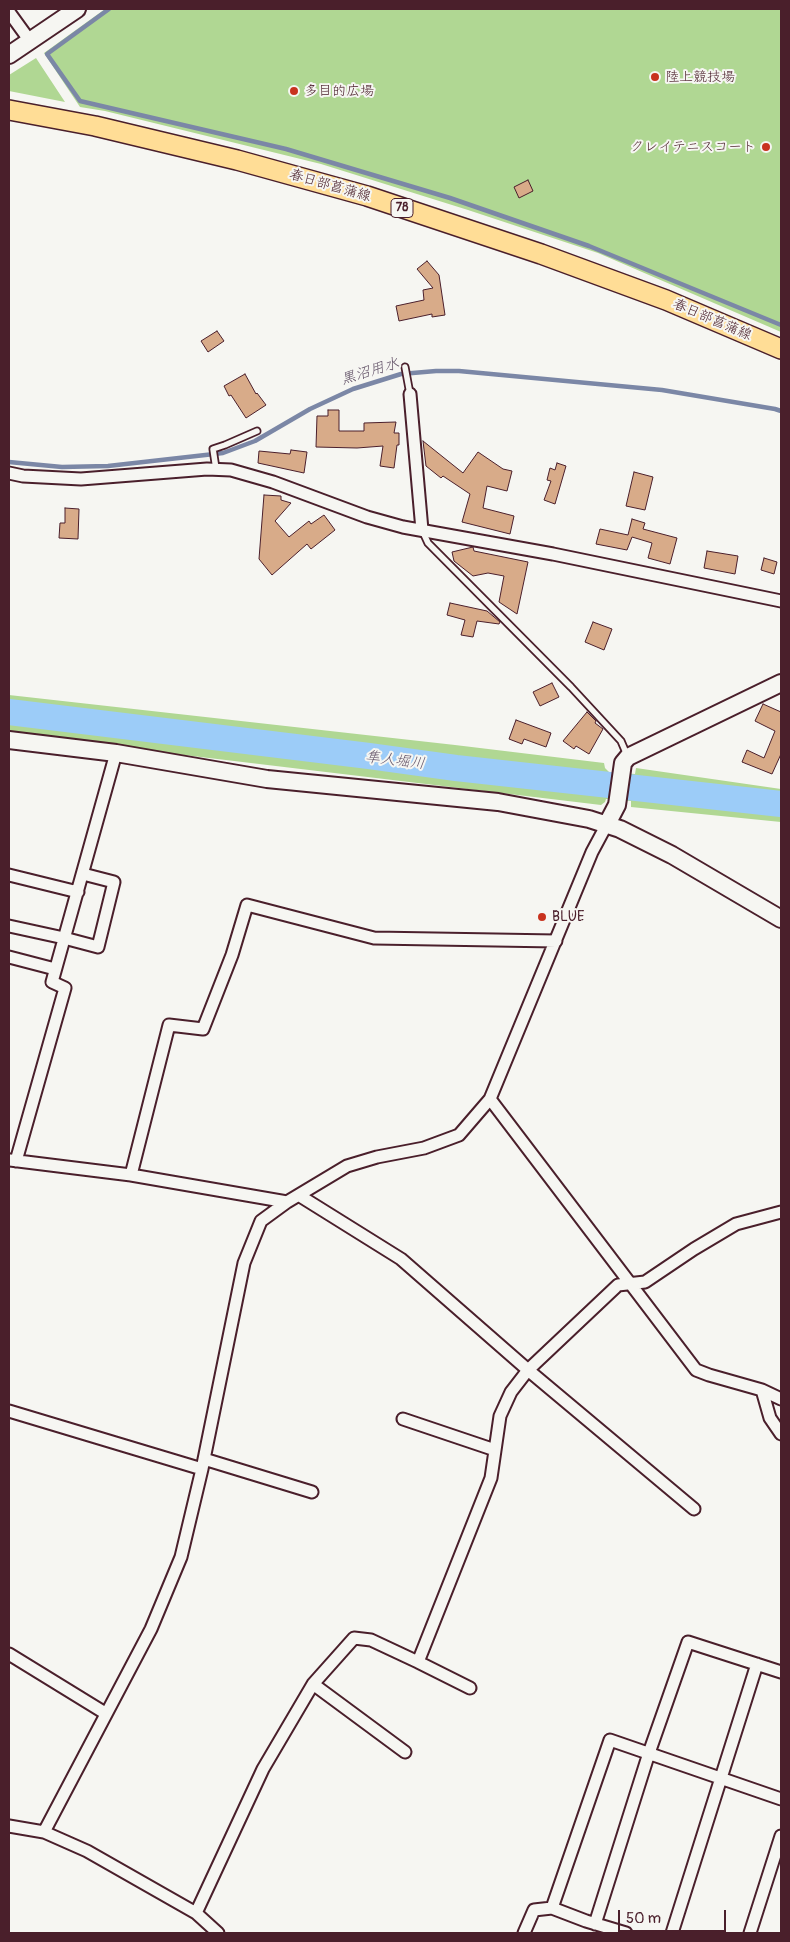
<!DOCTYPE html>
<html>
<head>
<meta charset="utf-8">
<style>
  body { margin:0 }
  #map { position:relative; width:790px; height:1942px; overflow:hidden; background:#f6f6f2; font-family:Pangolin,sans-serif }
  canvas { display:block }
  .frame { position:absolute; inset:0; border:10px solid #4a1f2b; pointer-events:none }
  .scale { position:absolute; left:618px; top:1910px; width:108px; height:22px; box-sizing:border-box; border:2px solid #4a1f2b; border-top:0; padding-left:6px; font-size:15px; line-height:18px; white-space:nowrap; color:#4a1f2b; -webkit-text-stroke:4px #f6f6f2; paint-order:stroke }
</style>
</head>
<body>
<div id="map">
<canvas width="790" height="1942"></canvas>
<div class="frame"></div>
<div class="scale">50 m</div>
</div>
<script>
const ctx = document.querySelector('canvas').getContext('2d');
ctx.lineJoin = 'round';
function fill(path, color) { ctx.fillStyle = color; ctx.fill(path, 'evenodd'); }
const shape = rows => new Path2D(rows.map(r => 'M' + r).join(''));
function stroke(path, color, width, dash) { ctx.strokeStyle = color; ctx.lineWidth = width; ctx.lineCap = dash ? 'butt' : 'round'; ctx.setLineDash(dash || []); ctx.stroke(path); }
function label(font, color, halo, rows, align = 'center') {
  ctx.font = font + ' Pangolin,"Klee One",sans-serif'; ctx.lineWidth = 4; ctx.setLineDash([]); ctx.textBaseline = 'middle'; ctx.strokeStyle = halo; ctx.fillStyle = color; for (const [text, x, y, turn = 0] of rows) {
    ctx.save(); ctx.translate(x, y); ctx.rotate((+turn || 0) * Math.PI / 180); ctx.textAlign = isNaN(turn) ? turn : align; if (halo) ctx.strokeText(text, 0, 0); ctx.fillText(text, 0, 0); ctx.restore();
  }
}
fill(shape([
  [105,9,781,9,781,332,598,253,468,210,321,164,105,111,80,107,44,53],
  [36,58,65,102,9,91,9,75],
  [9,695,455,745,604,763,605,768,609,772,635,774,636,768,781,789,781,798,608,778,434,755,9,706],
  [9,721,77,728,141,739,781,813,781,822,631,807,631,801,606,799,605,802,601,805,9,734]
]), '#b0d793');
stroke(shape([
  [109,9,47,54,80,101,286,149,450,198,589,246,781,325],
  [9,462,62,467,108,466,223,453,255,441,310,409,353,389,401,374,436,371,459,371,662,390,775,409,781,411]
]), '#7b87a6', 4.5);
stroke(shape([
  [9,712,369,756,456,768,781,804]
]), '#9cccf8', 26);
const building = shape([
  [528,180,533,191,519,198,514,187,528,180],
  [427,261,439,275,445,315,432,317,432,314,399,321,396,306,424,300,423,290,433,288,417,269,427,261],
  [217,331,224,341,208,352,201,341,217,331],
  [245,374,256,394,257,393,266,405,246,418,231,395,229,396,224,386,245,374],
  [328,410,339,410,339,431,364,431,364,423,396,422,394,433,399,433,399,445,397,445,394,468,380,466,383,446,357,448,316,447,317,416,328,416,328,410],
  [423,441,463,473,478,452,503,469,512,471,507,491,487,486,483,508,514,516,510,534,462,522,470,494,443,476,441,478,426,466,423,441],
  [291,450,307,452,304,473,258,463,259,451,290,454,291,450],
  [557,463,566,466,555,504,544,500,551,481,547,480,550,468,555,470,557,463],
  [634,472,653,477,645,510,626,506,634,472],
  [264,495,281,496,281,500,291,503,275,521,289,537,309,521,311,524,324,515,335,530,311,549,307,544,272,575,259,559,264,495],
  [65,508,79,509,78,539,59,538,60,523,65,523,65,508],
  [632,519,645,523,643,529,677,538,670,564,648,558,652,543,632,537,627,550,596,544,600,529,628,535,632,519],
  [473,547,474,551,528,562,517,614,499,602,504,576,488,573,473,576,454,561,452,552,473,547],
  [707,551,738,556,735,574,704,568,707,551],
  [764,558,777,562,774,574,761,570,764,558],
  [450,603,487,611,500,622,499,624,477,621,473,637,461,635,465,620,447,615,450,603],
  [593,622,612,629,604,650,585,642,593,622],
  [552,683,559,697,540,706,533,692,552,683],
  [763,704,781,712,781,754,772,774,742,762,747,750,764,758,775,731,755,721,763,704],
  [587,712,596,721,595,723,603,729,589,754,576,746,574,749,563,741,587,712],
  [516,720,551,733,546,747,524,739,522,744,509,739,516,720]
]);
fill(building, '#d8ab89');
stroke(building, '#4a1f2b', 1);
const lane = shape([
  [405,367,410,394],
  [216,469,213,449,225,445,257,431],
  [422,530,428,543,571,687,621,741,627,755]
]);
const street = shape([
  [9,12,30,41],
  [410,394,422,530],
  [9,473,23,476,81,479,207,469,231,470,273,482,367,517,403,527,553,554,781,601],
  [9,875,78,892],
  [9,926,64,938,98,947,114,882,83,874],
  [9,957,55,969],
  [490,1099,696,1370,709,1375,762,1390,781,1399],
  [10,1160,131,1175,287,1202],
  [16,1161,65,988,52,982,116,753],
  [131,1175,169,1025,203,1029,232,955,247,905,374,938,556,941],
  [300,1196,401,1259,528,1370,694,1509],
  [762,1390,770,1418,781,1434],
  [9,1411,202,1469],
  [403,1419,495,1450],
  [204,1459,312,1492],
  [9,1654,105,1713],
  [418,1662,470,1688],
  [313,1684,405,1752],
  [9,1826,44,1832,87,1851,196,1913,218,1933],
  [44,1832,151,1629,181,1557,202,1469,244,1263,261,1221,287,1202,347,1166,377,1157,424,1148,459,1135,490,1099,592,852,607,824],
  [552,1908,610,1740,781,1799],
  [196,1913,263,1769,313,1684,354,1638,371,1640,418,1662,491,1478,500,1416,511,1392,528,1370,618,1285,645,1282,694,1249,736,1224,781,1212],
  [595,1924,649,1753,688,1642,781,1672],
  [524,1933,534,1910,552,1908,586,1921,626,1933],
  [672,1933,757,1664],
  [750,1933,781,1836]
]);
const secondary = shape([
  [9,55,77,9],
  [9,740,116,753,267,779,498,802,589,819,620,829,672,855,781,919],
  [607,824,617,805,623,763,628,757,781,683]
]);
const primary = shape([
  [9,110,95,126,237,160,367,196,541,254,666,300,781,349]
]);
stroke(lane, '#4a1f2b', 9);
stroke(street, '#4a1f2b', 15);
stroke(secondary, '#4a1f2b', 20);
stroke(primary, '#4a1f2b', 22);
stroke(lane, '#f6f6f2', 5.5);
stroke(street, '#f6f6f2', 11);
stroke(secondary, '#f6f6f2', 16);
stroke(primary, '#ffdd96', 19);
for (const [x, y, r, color] of [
  [655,77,5,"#c8321e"],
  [294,91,5,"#c8321e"],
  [766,147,5,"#c8321e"],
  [542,917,5,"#c8321e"]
]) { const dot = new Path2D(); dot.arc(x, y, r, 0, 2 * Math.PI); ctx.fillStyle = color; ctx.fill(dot); stroke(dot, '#f6f6f2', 2); }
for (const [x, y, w] of [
  [402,208,22]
]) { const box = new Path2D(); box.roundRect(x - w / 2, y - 9.5, w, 19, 4); ctx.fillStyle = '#f6f6f2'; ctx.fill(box); stroke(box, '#4a1f2b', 1); }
label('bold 12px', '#4a1f2b', null, [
  ["78",402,208]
]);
label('14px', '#4a1f2b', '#f6f6f2', [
  ["陸上競技場",665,77],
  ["多目的広場",304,91],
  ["クレイテニスコート",756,147,"right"],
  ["BLUE",552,917]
], 'left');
label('14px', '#4a1f2b', '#f6f6f2', [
  ["春日部菖蒲線",330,186,16],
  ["春日部菖蒲線",712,320,23]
]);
label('italic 15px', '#635368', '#f6f6f2', [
  ["黒沼用水",370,372,-17],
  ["隼人堀川",395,761,7]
]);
</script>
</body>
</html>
